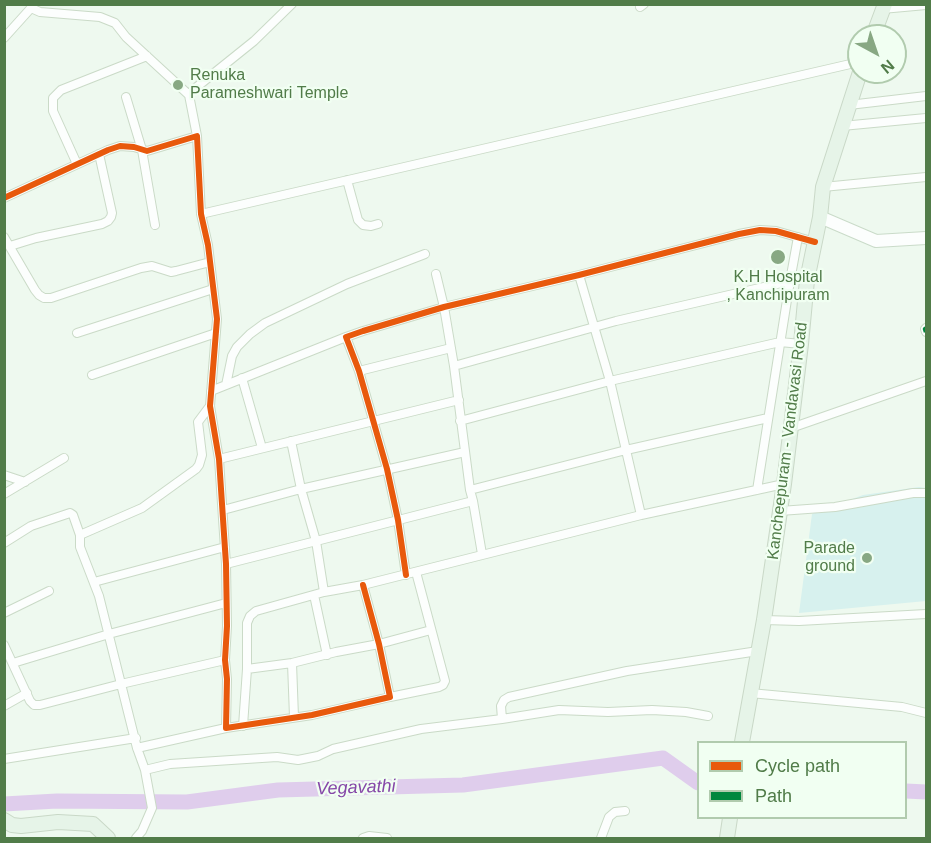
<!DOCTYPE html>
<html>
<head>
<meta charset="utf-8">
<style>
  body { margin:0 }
  #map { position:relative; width:931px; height:843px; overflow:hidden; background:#eef9ef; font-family:Arial,sans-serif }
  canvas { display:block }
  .frame { position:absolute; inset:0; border:6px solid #517c49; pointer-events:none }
  .legend { position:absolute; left:697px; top:741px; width:210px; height:78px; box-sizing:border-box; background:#f1fff2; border:2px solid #b1cbae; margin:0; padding:8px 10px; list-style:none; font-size:18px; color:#517c49 }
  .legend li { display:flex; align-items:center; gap:12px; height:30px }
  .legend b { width:30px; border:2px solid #b1cbae }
  .north { position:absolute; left:847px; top:24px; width:60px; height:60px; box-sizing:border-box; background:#f1fff2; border:2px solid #b1cbae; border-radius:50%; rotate:140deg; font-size:16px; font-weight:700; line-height:24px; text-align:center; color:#517c49 }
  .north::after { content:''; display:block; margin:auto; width:21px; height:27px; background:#88a883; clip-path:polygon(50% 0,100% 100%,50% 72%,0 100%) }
</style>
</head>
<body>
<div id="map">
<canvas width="931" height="843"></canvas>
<div class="frame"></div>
<ul class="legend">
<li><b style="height:8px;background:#e8590c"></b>Cycle path</li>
<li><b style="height:8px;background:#00873e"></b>Path</li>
</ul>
<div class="north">N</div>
</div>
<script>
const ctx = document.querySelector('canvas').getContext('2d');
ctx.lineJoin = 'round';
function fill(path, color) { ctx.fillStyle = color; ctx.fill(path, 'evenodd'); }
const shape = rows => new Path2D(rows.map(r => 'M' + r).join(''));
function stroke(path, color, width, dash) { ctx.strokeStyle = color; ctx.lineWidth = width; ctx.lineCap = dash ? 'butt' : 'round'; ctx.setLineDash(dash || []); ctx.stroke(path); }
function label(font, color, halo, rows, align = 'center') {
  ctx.font = font + ' Arial,sans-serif'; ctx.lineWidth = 4.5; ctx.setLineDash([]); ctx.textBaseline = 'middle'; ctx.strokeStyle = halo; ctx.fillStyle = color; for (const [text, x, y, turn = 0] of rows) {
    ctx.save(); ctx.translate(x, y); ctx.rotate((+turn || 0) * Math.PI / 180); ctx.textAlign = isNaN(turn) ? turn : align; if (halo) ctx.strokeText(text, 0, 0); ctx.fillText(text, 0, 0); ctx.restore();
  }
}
fill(shape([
  [919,487,926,488,926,601,799,613,812,514,863,495]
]), '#d7f1ee');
stroke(shape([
  [906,791,926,792],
  [4,804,57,801,187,802,278,790,463,785,663,758,698,783]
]), '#dfcdec', 15);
const street = shape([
  [32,4,31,8,40,12,100,17,115,23,126,37,189,95],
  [640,7,644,4],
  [882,9,926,5],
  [4,38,31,8],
  [126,97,142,150,155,225],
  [849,105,926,96],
  [842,126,926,118],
  [197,136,189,95,193,90,254,41,292,4],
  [77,164,53,111,53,98,61,90,147,56],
  [347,180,358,220,363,225,371,226,378,224],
  [823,187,926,177],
  [4,198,108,150,120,146,134,147,147,151,197,136,201,214,208,245,217,319,210,406,219,459,226,564,227,626,225,660,227,679,226,728,312,715,390,697,379,644,363,585],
  [201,214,859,62],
  [4,237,35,290,39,295,44,298,51,298,141,268,152,266,171,272,176,271,210,262],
  [10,246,36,238,102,224,108,221,111,217,112,213,99,154],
  [436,274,444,307,454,366,470,490],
  [579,275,610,381,641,515],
  [926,328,925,329,926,332],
  [77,333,213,289],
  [454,366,616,321,790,281],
  [359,371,451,348],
  [92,375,216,333],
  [242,378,262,448],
  [226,385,232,356,237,347,250,334,265,323,347,284,425,254],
  [211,391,346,337],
  [460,421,610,381,780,342,801,344],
  [791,428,926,381],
  [291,441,301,489,316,541,324,592],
  [219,459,459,400],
  [4,475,25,482],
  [757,490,790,281,798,237],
  [4,494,64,458],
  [473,501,482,554],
  [223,510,301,489,465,452],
  [780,511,835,507,913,493,926,493],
  [4,543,31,526,70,513,73,515,80,535],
  [226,564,473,501,470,490,626,450,768,418],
  [406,575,398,520,387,469,359,371,346,337,363,331,444,307,579,275,739,234,760,230,776,231,815,242],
  [94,582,225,547],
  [314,595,327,655],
  [4,613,49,591],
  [764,620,799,621,926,614],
  [4,645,30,701,34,705,40,705,121,684,225,660],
  [13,663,109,634,226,603],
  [292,663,294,717],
  [247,669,292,663,336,652,379,644,431,630],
  [750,693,902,707,926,713],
  [390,697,439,687,443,685,445,681,416,572],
  [4,706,27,693],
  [502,719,559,710,608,712,652,710,686,712,708,716],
  [243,726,247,669,247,623,250,616,256,611,324,592,363,585,641,515,784,484],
  [137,748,226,728],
  [4,759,136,738],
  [145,770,170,764,277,757,298,760,318,756,333,749,421,729,502,719,501,706,504,700,509,697,627,671,758,651],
  [136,838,142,831,152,808,145,770,137,748,99,596,80,547,80,535,142,508,196,469,199,465,202,455,198,422,210,406],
  [363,838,369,836,387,838],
  [601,838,609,817,615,812,625,811]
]);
const secondary = shape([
  [820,217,876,241,926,238]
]);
const primary = shape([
  [873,36,885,4],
  [742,742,764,620,784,484,801,344,807,280,820,217,823,187,860,72],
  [4,820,12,825,21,826,58,822,93,824,108,838],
  [727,838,730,818]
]);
stroke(street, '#cadac7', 10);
stroke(secondary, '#cadbc9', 14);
stroke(primary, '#c9d8c7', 16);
stroke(street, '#fcfefd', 8);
stroke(secondary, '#fcfefd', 12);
stroke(primary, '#e6f4e8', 14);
stroke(shape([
  [926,328,925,329,926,332]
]), '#00873e', 4.5, [9, 4.5]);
stroke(shape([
  [4,198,108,150,120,146,134,147,147,151,197,136,201,214,208,245,217,319,210,406,219,459,226,564,227,626,225,660,227,679,226,728,312,715,390,697,379,644,363,585],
  [406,575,398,520,387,469,359,371,346,337,363,331,444,307,579,275,739,234,760,230,776,231,815,242]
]), '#e8590c', 6);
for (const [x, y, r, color] of [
  [178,85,6,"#88a883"],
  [778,257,8,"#88a883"],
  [867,558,6,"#88a883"]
]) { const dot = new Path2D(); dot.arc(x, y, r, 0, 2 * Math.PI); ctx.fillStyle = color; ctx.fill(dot); stroke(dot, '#f1fff2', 2); }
label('16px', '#517c49', '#f1fff2', [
  ["Renuka",190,76],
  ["Parameshwari Temple",190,94],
  ["K.H Hospital",778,278,"center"],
  [", Kanchipuram",778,296,"center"],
  ["Parade",855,549,"right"],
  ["ground",855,567,"right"]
], 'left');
label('16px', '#517c49', '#f1fff2', [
  ["Kancheepuram - Vandavasi Road",788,441,-83]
]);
label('italic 18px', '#8648a8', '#f1fff2', [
  ["Vegavathi",356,788,-2]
]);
</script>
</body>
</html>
